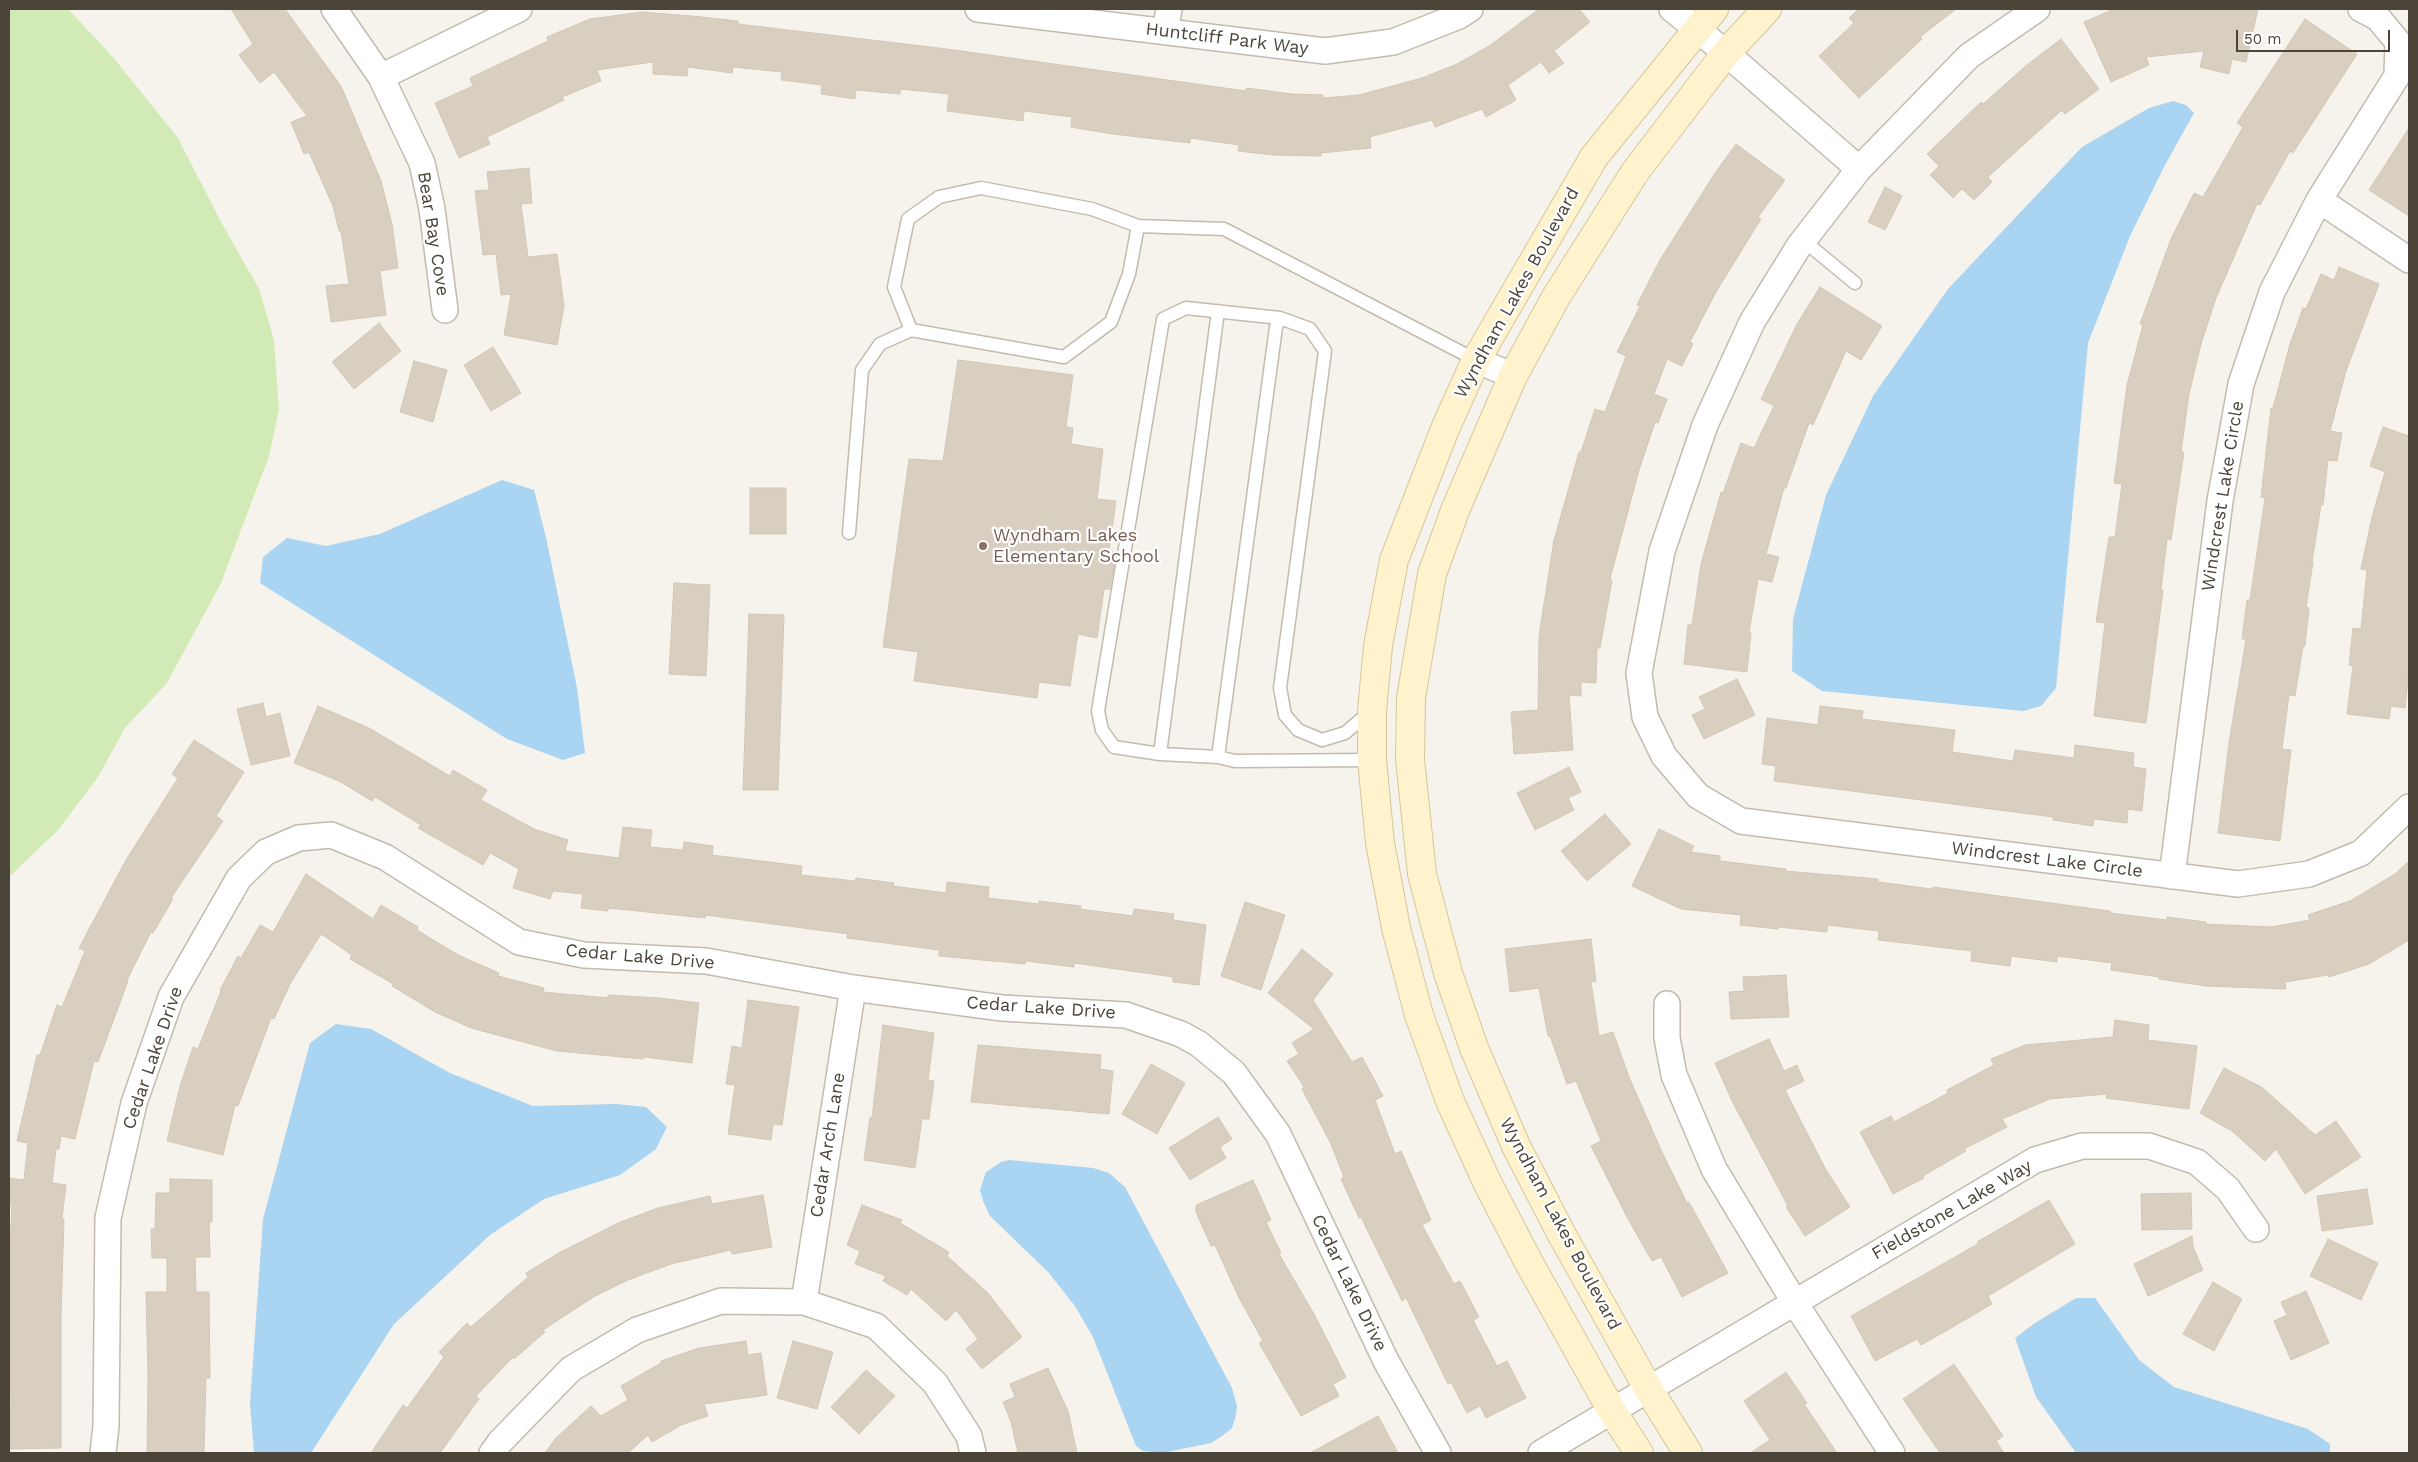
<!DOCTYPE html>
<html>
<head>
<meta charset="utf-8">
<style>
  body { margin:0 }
  #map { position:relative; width:2418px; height:1462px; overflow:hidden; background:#f6f3ec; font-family:"Work Sans",sans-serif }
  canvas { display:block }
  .frame { position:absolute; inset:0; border:10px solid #4b4439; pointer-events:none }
  .scale { position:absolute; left:2236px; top:30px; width:154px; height:22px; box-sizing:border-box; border:2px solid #4b4439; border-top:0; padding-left:6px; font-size:15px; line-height:18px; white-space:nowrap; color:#4b4439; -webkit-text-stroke:4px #fff; paint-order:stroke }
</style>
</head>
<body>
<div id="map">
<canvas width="2418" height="1462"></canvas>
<div class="frame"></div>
<div class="scale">50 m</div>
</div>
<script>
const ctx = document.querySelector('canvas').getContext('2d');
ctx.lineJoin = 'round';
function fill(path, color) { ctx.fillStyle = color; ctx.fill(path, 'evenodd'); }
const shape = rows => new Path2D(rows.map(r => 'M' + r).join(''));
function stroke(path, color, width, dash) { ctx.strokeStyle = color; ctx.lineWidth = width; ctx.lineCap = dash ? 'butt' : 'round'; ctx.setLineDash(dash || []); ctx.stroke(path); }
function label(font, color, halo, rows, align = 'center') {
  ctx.font = font + ' "Work Sans",sans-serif'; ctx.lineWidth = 4.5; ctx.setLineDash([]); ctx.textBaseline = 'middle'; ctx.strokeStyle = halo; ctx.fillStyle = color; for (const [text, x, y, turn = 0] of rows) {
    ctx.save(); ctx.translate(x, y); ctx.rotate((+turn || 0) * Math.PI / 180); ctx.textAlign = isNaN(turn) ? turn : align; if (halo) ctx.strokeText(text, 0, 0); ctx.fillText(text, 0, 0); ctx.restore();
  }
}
fill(shape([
  [9,9,68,9,112,56,178,138,220,220,259,289,274,340,279,410,269,456,221,583,167,683,125,728,98,777,58,830,9,877]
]), '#d2eab5');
fill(shape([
  [2173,101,2186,105,2194,113,2164,167,2130,236,2088,343,2056,688,2041,706,2023,711,1822,691,1792,671,1793,619,1826,495,1873,396,1948,289,2082,147,2149,108],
  [502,480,534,490,547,542,577,688,585,753,563,760,507,739,260,583,263,557,287,538,326,546,380,534],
  [336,1024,371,1029,450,1073,533,1106,616,1104,646,1107,667,1127,656,1149,620,1175,544,1199,490,1235,394,1324,311,1453,254,1453,250,1403,263,1219,310,1043],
  [1009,1160,1093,1168,1109,1173,1125,1187,1232,1388,1237,1406,1236,1415,1232,1428,1222,1436,1211,1443,1162,1453,1143,1451,1136,1446,1093,1337,1075,1306,1048,1272,990,1216,983,1201,980,1190,986,1172,1001,1162],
  [2076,1298,2095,1298,2139,1360,2174,1387,2308,1429,2330,1444,2330,1453,2076,1453,2036,1397,2015,1338,2035,1323]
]), '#a9d4f2');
const building = shape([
  [231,9,285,9,341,86,381,181,392,224,398,268,380,271,386,315,331,322,326,286,349,284,341,231,339,231,333,206,309,152,304,154,291,122,307,116,274,72,260,83,239,55,253,44,231,9],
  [1539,9,1579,9,1590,22,1554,51,1564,63,1549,73,1541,62,1508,85,1516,100,1486,117,1482,109,1435,127,1432,120,1370,137,1371,148,1321,153,1321,156,1273,155,1238,151,1239,145,1190,138,1190,143,1113,134,1071,127,1072,117,1024,111,1023,121,947,111,949,94,900,89,900,94,856,90,855,99,821,94,822,85,781,80,782,72,733,67,732,73,688,67,687,76,653,74,653,62,597,70,601,81,562,97,564,100,487,137,490,144,459,158,435,103,473,86,470,78,548,41,547,37,590,19,642,12,692,16,738,21,738,24,947,49,1246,91,1246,88,1292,94,1323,95,1323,98,1359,95,1422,78,1457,64,1489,46,1539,9],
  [1858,9,1956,9,1920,37,1922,39,1859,98,1819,56,1854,23,1849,18,1858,9],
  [2114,9,2258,9,2246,62,2232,59,2229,74,2200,67,2204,51,2146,57,2149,65,2111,82,2084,22,2114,9],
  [2305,19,2357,54,2293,153,2290,151,2260,205,2257,204,2216,298,2201,344,2189,394,2181,452,2184,452,2171,540,2167,539,2161,590,2163,590,2146,723,2094,716,2105,623,2096,622,2109,537,2115,537,2122,484,2114,483,2127,385,2143,325,2140,324,2171,239,2194,193,2203,197,2243,127,2237,123,2305,19],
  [2061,39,2099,89,2065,114,2062,110,2022,146,1988,177,1992,182,1974,200,1962,189,1953,198,1930,175,1939,166,1927,154,1981,102,1983,104,2028,64,2061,39],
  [2409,128,2409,216,2369,190,2409,128],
  [1736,144,1785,180,1758,217,1761,219,1716,292,1690,342,1693,344,1682,366,1667,359,1654,394,1667,399,1658,423,1655,422,1639,470,1610,579,1612,580,1600,648,1597,648,1596,683,1581,682,1581,696,1569,695,1573,750,1514,754,1511,712,1538,710,1539,636,1554,540,1579,452,1581,452,1595,409,1605,412,1626,356,1617,352,1640,306,1637,305,1660,260,1715,173,1736,144],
  [529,168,532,203,521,204,528,257,557,254,564,306,557,345,504,335,511,294,501,295,496,254,483,255,475,191,489,190,487,172,529,168],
  [1885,187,1902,196,1885,230,1868,222,1885,187],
  [2339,267,2379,284,2346,371,2330,431,2342,433,2337,461,2328,460,2323,505,2321,505,2312,562,2313,562,2306,607,2309,608,2305,646,2303,646,2295,696,2289,695,2282,749,2291,750,2280,841,2218,833,2229,743,2246,639,2242,639,2247,600,2250,600,2265,498,2261,497,2271,408,2273,408,2290,344,2303,308,2306,309,2321,274,2334,280,2339,267],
  [1820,287,1882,326,1861,360,1846,351,1813,425,1809,423,1786,488,1784,488,1766,554,1779,557,1772,582,1758,579,1749,633,1751,633,1747,672,1684,664,1688,625,1692,625,1701,564,1721,492,1723,493,1741,443,1754,448,1774,406,1761,399,1797,324,1820,287],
  [379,323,401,351,354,389,332,362,379,323],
  [493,347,521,393,491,411,464,365,493,347],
  [958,360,1073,375,1066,427,1073,428,1071,444,1103,449,1097,499,1116,501,1109,551,1116,552,1110,589,1104,589,1097,638,1078,634,1070,686,1039,682,1037,698,914,681,918,652,883,647,909,459,943,461,958,360],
  [414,361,447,370,433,422,400,412,414,361],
  [2383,427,2409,436,2409,670,2405,708,2391,706,2389,719,2347,714,2353,666,2349,665,2353,628,2361,629,2367,570,2361,569,2372,517,2385,472,2370,466,2383,427],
  [750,488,786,488,786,534,750,534,750,488],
  [674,583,710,585,706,676,669,674,674,583],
  [749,614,784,615,778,790,743,790,749,614],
  [1737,679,1755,715,1704,739,1692,715,1705,709,1699,697,1737,679],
  [263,703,266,717,280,713,290,756,251,765,237,709,263,703],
  [318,706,369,728,450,776,453,770,487,790,481,800,534,829,568,840,565,851,619,858,623,827,652,830,650,847,683,850,684,842,713,846,712,855,802,866,801,875,855,881,856,878,894,883,893,886,946,893,947,882,989,887,988,898,1039,904,1039,901,1081,906,1080,909,1133,916,1134,909,1174,914,1173,920,1206,925,1199,985,1173,982,1173,977,1074,963,1074,967,1026,961,1025,964,939,956,939,950,847,938,848,934,705,915,705,918,608,908,608,911,581,908,583,894,553,891,550,899,513,888,519,869,490,853,483,865,418,828,421,825,375,797,372,801,339,781,294,763,318,706],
  [1820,706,1863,711,1862,719,1955,730,1952,752,2013,761,2015,750,2074,758,2075,745,2134,753,2133,767,2146,769,2142,811,2128,809,2127,823,2094,819,2093,826,2053,820,2053,817,1774,781,1776,766,1762,764,1767,718,1818,725,1820,706],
  [194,740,244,772,216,816,223,821,171,898,173,899,153,933,151,932,127,980,128,981,98,1062,94,1061,75,1139,61,1136,59,1149,56,1149,52,1183,66,1185,62,1219,64,1219,61,1314,61,1448,9,1449,9,1408,11,1408,9,1265,12,1206,9,1206,9,1178,24,1180,28,1143,17,1141,37,1055,40,1055,57,1005,62,1007,85,951,79,948,126,860,178,778,172,774,194,740],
  [1569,767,1581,792,1568,798,1574,810,1535,830,1517,793,1569,767],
  [1605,814,1631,844,1587,881,1561,851,1605,814],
  [1659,829,1694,846,1691,852,1720,856,1720,861,1786,869,1785,871,1878,879,1878,882,1932,889,1933,887,2110,911,2110,913,2167,920,2167,917,2206,922,2205,924,2271,927,2310,920,2308,915,2350,901,2395,874,2409,861,2409,940,2369,964,2329,977,2328,975,2285,982,2286,989,2206,986,2159,979,2159,977,2111,970,2112,963,2057,956,2057,962,2011,956,2010,966,1971,961,1972,951,1878,940,1879,931,1827,925,1827,932,1779,927,1778,929,1740,925,1741,915,1681,909,1632,886,1659,829],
  [306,874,373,919,381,905,418,927,417,930,458,955,499,973,498,976,544,988,543,992,608,998,608,995,660,998,699,1003,692,1063,644,1057,643,1059,557,1051,471,1028,435,1012,392,986,393,984,350,959,352,955,321,934,290,984,274,1019,271,1018,238,1106,235,1105,223,1155,167,1141,180,1086,193,1047,198,1049,221,991,220,990,238,956,241,958,260,925,273,932,306,874],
  [1245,902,1285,915,1261,990,1221,976,1245,902],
  [1591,939,1596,981,1591,982,1599,1036,1613,1032,1629,1077,1661,1150,1687,1203,1689,1202,1728,1273,1682,1297,1661,1257,1652,1261,1628,1219,1591,1146,1601,1141,1576,1081,1567,1084,1550,1036,1548,1036,1539,988,1510,992,1505,949,1591,939],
  [1302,949,1333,974,1313,1000,1352,1062,1362,1057,1383,1096,1375,1100,1395,1154,1401,1151,1431,1220,1422,1225,1454,1284,1460,1281,1479,1317,1473,1320,1497,1366,1507,1361,1526,1398,1486,1418,1480,1406,1467,1413,1451,1382,1448,1384,1406,1298,1402,1301,1361,1217,1359,1218,1341,1179,1344,1177,1330,1142,1302,1089,1304,1087,1287,1061,1299,1054,1292,1043,1314,1029,1268,993,1302,949],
  [1786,975,1789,1017,1731,1019,1729,992,1744,991,1743,977,1786,975],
  [748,1000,799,1007,782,1125,773,1124,771,1140,728,1134,735,1085,726,1084,732,1046,742,1048,748,1000],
  [2115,1020,2149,1025,2148,1040,2197,1046,2189,1109,2106,1098,2107,1094,2050,1099,2002,1119,2007,1127,1964,1149,1966,1151,1923,1176,1924,1178,1893,1194,1860,1132,1891,1116,1894,1122,1948,1093,1947,1090,1994,1065,1991,1059,2025,1045,2113,1037,2115,1020],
  [883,1025,934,1033,928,1080,934,1081,929,1119,922,1119,915,1168,864,1160,870,1117,872,1118,883,1025],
  [1769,1039,1784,1071,1797,1065,1804,1081,1785,1090,1825,1168,1850,1207,1805,1236,1786,1207,1788,1206,1733,1103,1715,1063,1769,1039],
  [978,1045,1101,1055,1100,1069,1113,1071,1109,1114,971,1102,978,1045],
  [1151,1064,1185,1083,1157,1134,1122,1114,1151,1064],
  [2224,1068,2263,1088,2315,1135,2336,1121,2361,1157,2305,1194,2276,1149,2265,1161,2232,1131,2200,1113,2224,1068],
  [1218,1117,1232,1139,1220,1147,1226,1158,1190,1180,1169,1148,1218,1117],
  [170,1179,212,1180,212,1222,209,1222,210,1257,195,1257,196,1292,209,1292,210,1378,206,1378,204,1453,147,1453,148,1377,146,1292,167,1292,167,1258,152,1258,151,1229,155,1229,156,1193,170,1193,170,1179],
  [1253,1180,1271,1220,1266,1222,1281,1253,1279,1254,1314,1314,1346,1377,1333,1384,1339,1396,1301,1416,1259,1343,1263,1341,1239,1298,1215,1245,1211,1246,1196,1212,1196,1205,1253,1180],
  [2367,1189,2373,1224,2322,1231,2317,1196,2367,1189],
  [2191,1193,2192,1229,2142,1230,2141,1194,2191,1193],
  [763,1195,772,1247,732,1254,731,1250,671,1264,628,1280,595,1296,543,1330,545,1332,514,1359,513,1357,476,1396,479,1399,440,1453,371,1453,403,1405,407,1408,444,1357,439,1352,467,1323,471,1327,528,1277,526,1273,559,1253,618,1223,658,1208,710,1196,712,1204,763,1195],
  [2049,1200,2075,1244,1988,1296,1992,1304,1951,1328,1921,1345,1917,1339,1875,1361,1851,1316,1978,1244,1977,1242,2049,1200],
  [862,1205,902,1220,900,1223,949,1252,947,1256,988,1293,1022,1337,982,1369,966,1349,978,1339,956,1310,946,1321,911,1289,907,1295,883,1281,886,1276,855,1264,860,1251,847,1245,862,1205],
  [2192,1236,2193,1247,2203,1270,2148,1296,2134,1264,2192,1236],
  [2328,1239,2378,1263,2361,1300,2310,1276,2328,1239],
  [2213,1282,2242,1299,2214,1351,2183,1334,2213,1282],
  [2306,1291,2329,1343,2291,1360,2274,1321,2287,1315,2281,1302,2306,1291],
  [746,1341,748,1355,761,1353,767,1395,704,1404,708,1416,681,1425,652,1442,648,1435,628,1453,545,1453,556,1438,591,1406,601,1416,628,1400,621,1386,661,1363,661,1361,699,1348,746,1341],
  [793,1341,833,1352,817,1409,777,1398,793,1341],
  [1954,1364,2003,1436,1996,1441,2004,1453,1940,1453,1903,1399,1954,1364],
  [1048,1368,1068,1411,1077,1453,1018,1453,1011,1422,1003,1402,1015,1397,1010,1384,1048,1368],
  [866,1370,895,1396,859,1434,831,1407,866,1370],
  [1786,1372,1807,1403,1804,1404,1837,1453,1750,1453,1770,1440,1744,1401,1786,1372],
  [1378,1416,1398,1453,1310,1453,1378,1416]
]);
fill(building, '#d8cfc1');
stroke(building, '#d3c7b4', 1);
const lane = shape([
  [1138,226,1224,229,1476,360],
  [1804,241,1855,283],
  [849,533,862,370,880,344,911,330,1064,357,1111,322,1129,274,1138,226,1092,209,981,188,939,197,908,219,894,287,911,330],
  [1371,711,1345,733,1322,740,1298,730,1285,715,1280,688,1325,351,1310,329,1280,318,1186,308,1163,319,1098,711,1102,730,1114,747,1160,754,1218,757,1235,761,1372,760],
  [1160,754,1218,311],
  [1218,757,1276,327,1280,318]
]);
const street = shape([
  [334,9,381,77,422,163,432,209,445,310],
  [978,9,1325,51,1393,42,1459,16,1470,9],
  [1672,9,1726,53,1859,169],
  [2037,9,1969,56,1859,169,1799,246,1752,322,1705,425,1662,551,1639,673,1645,717,1664,756,1698,796,1741,821,2238,884,2309,874,2361,853,2409,807],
  [1165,32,1169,9],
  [381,77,519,9],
  [2319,200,2409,260],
  [1476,360,1513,376],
  [2172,876,2220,501,2241,384,2272,292,2319,200,2397,76,2398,42,2378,18,2361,9],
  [1667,1004,1667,1038,1674,1075,1714,1169,1795,1303,1892,1453],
  [804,1302,853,988],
  [103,1453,106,1426,108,1218,134,1103,171,997,239,878,266,852,299,838,331,835,385,857,519,942,584,955,706,961,853,988,1002,1008,1126,1015,1181,1034,1199,1044,1234,1073,1278,1134,1386,1361,1438,1453],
  [492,1453,500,1442,571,1369,637,1330,721,1301,804,1302,876,1326,935,1383,969,1436,973,1453],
  [1541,1453,2035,1160,2082,1146,2149,1146,2197,1162,2228,1189,2256,1229]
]);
const secondary = shape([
  [1639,1453,1612,1411,1528,1261,1487,1182,1450,1101,1419,1015,1396,928,1380,843,1372,760,1372,711,1378,646,1394,560,1445,429,1476,360,1594,157,1714,9],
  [1688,1453,1649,1390,1562,1235,1516,1146,1474,1048,1448,973,1422,874,1410,759,1411,698,1432,574,1456,508,1513,376,1556,297,1635,172,1726,53,1767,9]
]);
stroke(lane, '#c2bbae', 15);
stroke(street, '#c2bbae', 28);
stroke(secondary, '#d6c79b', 30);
stroke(lane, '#fff', 12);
stroke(street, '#fff', 25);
stroke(secondary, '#fff3cd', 28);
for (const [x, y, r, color] of [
  [983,546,5,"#8d6e63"]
]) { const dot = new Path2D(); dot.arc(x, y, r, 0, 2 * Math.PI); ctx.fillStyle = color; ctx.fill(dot); stroke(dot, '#fff', 2); }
label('18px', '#4b4439', '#fff', [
  ["Huntcliff Park Way",1227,39,7],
  ["Bear Bay Cove",433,234,81],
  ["Wyndham Lakes Boulevard",1517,293,-61],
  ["Windcrest Lake Circle",2223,496,-81],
  ["Windcrest Lake Circle",2047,860,7],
  ["Cedar Lake Drive",640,957,5],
  ["Cedar Lake Drive",1041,1008,4],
  ["Cedar Lake Drive",153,1058,-71],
  ["Cedar Arch Lane",828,1145,-81],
  ["Fieldstone Lake Way",1952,1210,-30],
  ["Wyndham Lakes Boulevard",1560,1224,62],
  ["Cedar Lake Drive",1349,1283,64]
]);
label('18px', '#785e54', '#fff', [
  ["Wyndham Lakes",993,536],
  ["Elementary School",993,557]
], 'left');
</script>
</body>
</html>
